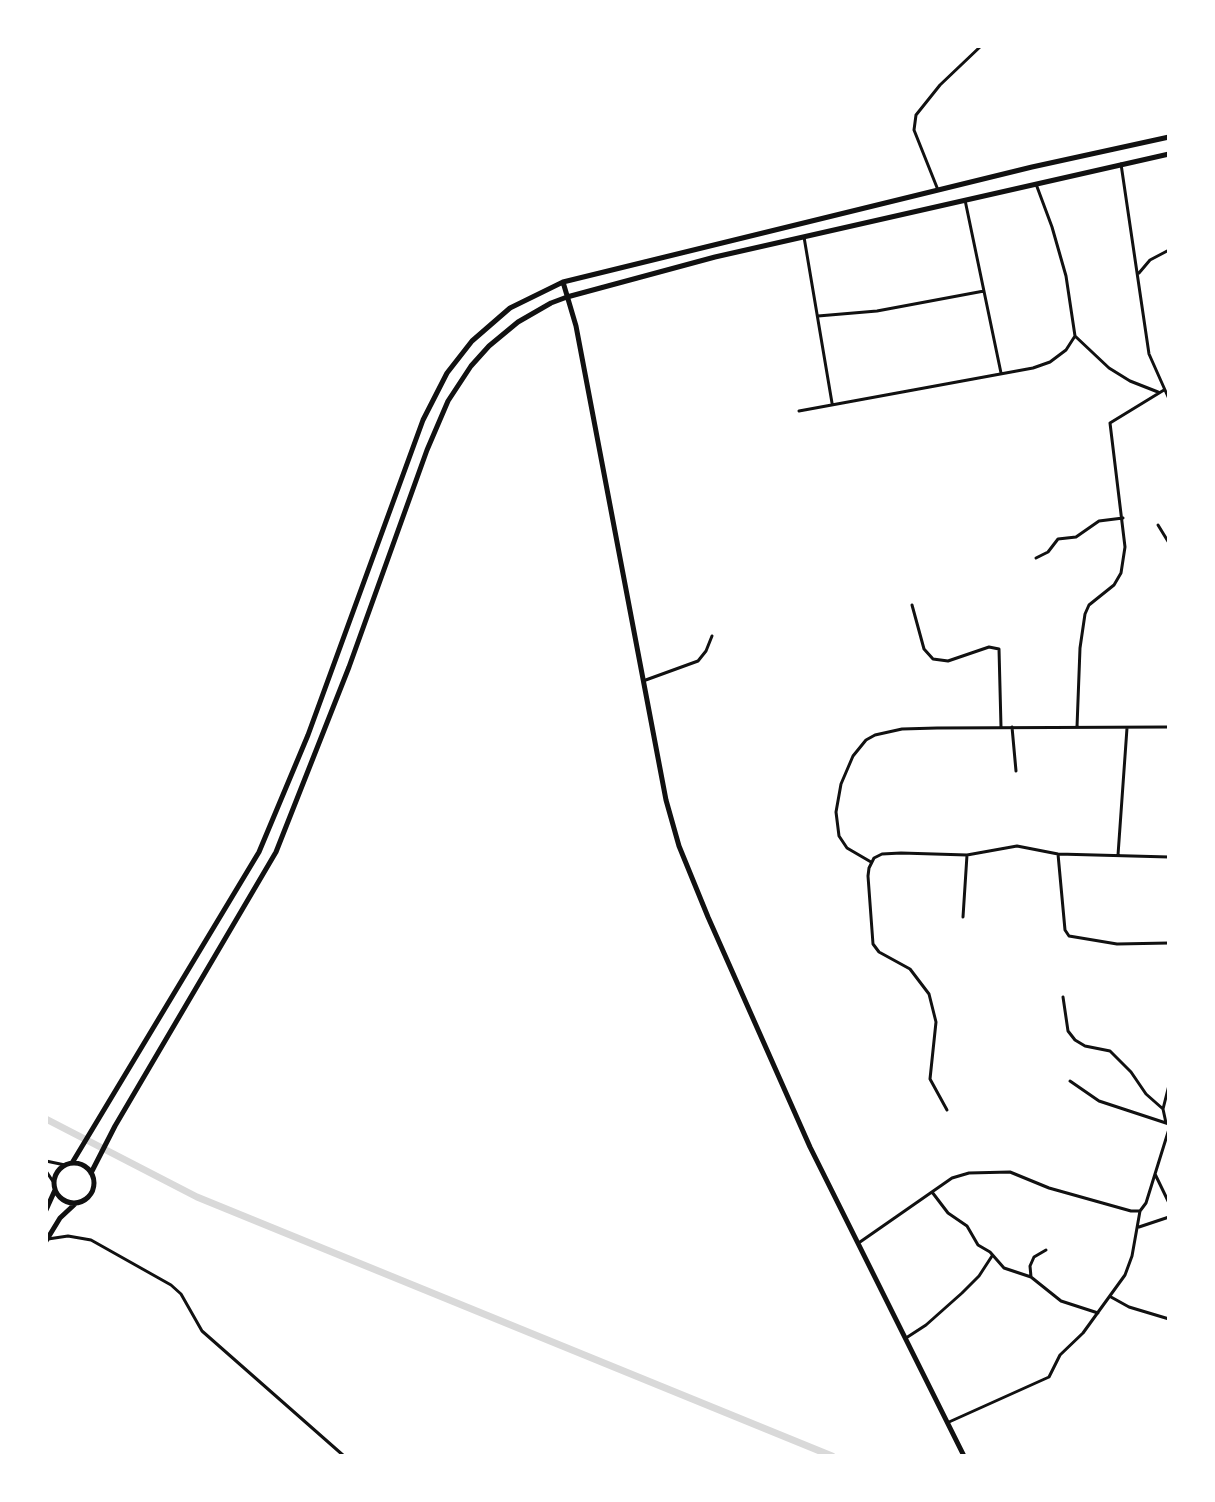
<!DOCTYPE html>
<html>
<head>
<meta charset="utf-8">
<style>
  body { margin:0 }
  #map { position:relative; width:1215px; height:1502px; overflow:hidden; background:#fff; font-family:"Open Sans",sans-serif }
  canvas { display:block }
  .frame { position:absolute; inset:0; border:48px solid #fff; pointer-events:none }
</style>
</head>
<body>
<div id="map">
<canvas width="1215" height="1502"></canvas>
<div class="frame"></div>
</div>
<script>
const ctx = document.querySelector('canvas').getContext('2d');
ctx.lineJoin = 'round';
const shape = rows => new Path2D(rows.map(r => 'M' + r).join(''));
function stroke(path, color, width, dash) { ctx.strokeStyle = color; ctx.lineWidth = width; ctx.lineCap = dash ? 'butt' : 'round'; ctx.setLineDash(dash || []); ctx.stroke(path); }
stroke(shape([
  [46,1119,197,1197,832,1456]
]), '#d9d9d9', 7);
stroke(shape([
  [1121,164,1149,354,1169,399],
  [1036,184,1052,227,1066,276,1075,336,1109,368,1130,381,1158,392],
  [938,190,914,130,916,115,940,85,981,46],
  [965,200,1001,373],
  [804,237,832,403],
  [1139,273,1150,260,1169,250],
  [818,316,877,311,984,291],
  [799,411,1033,368,1050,362,1066,350,1075,336],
  [1158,525,1169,543],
  [1036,558,1048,552,1058,539,1076,537,1099,521,1123,518],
  [912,605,924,649,933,659,948,661,989,647,999,649,1001,727],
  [643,681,698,661,706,651,712,636],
  [1012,727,1016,771],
  [1077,727,1080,648,1085,614,1089,605,1114,585,1121,573,1125,547,1110,423,1164,390],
  [1058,854,1065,930,1069,936,1117,944,1169,943],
  [1118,855,1127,728],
  [871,862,847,848,839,836,836,812,841,784,853,756,866,740,875,735,902,729,937,728,1169,727],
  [963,917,967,855],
  [1063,997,1068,1031,1075,1040,1085,1046,1110,1051,1131,1072,1146,1094,1163,1109],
  [1070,1081,1099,1101,1169,1124],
  [947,1110,930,1079,936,1022,929,994,910,969,879,952,873,944,868,876,869,868,874,858,882,854,901,853,967,855,1017,846,1058,854,1169,857],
  [1166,1123,1163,1109,1169,1085],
  [46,1161,65,1165],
  [46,1171,54,1183],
  [1155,1174,1169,1203],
  [932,1192,948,1213,967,1226,978,1245,990,1252,1004,1268,1031,1277],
  [1139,1227,1169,1217],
  [48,1239,68,1236,91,1240,171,1285,181,1294,202,1331,344,1456],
  [860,1242,952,1178,969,1173,1010,1172,1049,1188,1131,1211,1140,1211,1146,1203,1169,1129],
  [1046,1250,1034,1257,1030,1266,1031,1277,1061,1301,1098,1313],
  [1111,1297,1129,1307,1169,1319],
  [906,1338,926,1325,962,1293,979,1276,992,1256],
  [949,1422,1049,1377,1060,1355,1083,1333,1125,1275,1132,1256,1140,1211]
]), '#111', 3);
stroke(shape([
  [563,282,576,326,666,800,679,846,708,917,810,1147,964,1456],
  [72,1163,259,852,308,735,423,420,447,373,472,341,510,308,563,282,1032,167,1169,137],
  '54 1183a20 20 0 1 1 40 0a20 20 0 1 1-40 0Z',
  [91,1173,115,1126,276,852,349,667,427,450,448,401,471,366,489,346,518,322,551,303,567,297,715,257,1169,154],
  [46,1210,55,1190],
  [46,1241,60,1218,75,1204]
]), '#111', 5);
</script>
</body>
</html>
